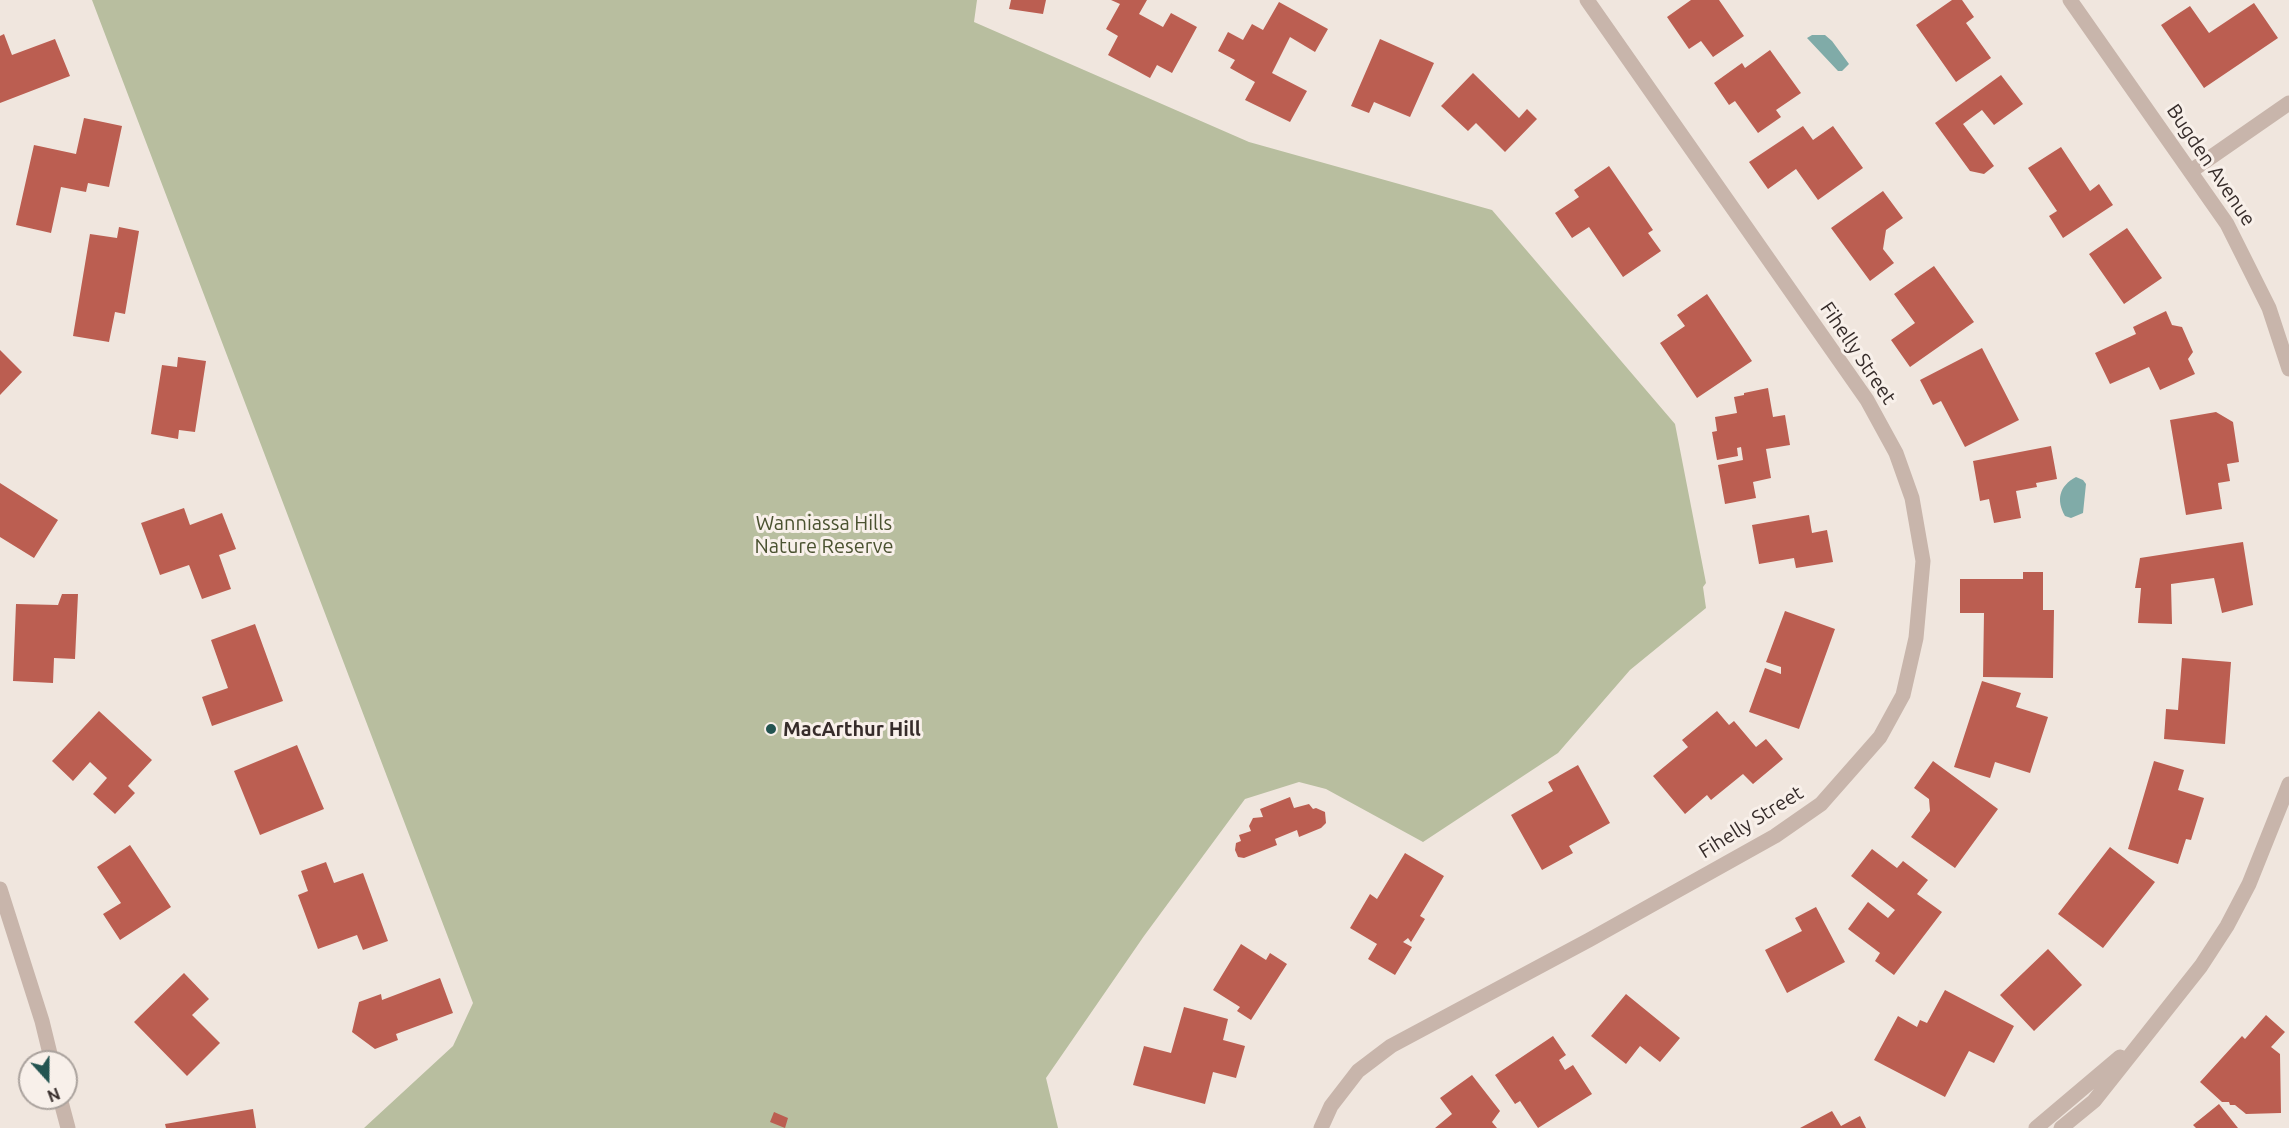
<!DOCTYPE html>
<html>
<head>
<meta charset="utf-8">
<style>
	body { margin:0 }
	#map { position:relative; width:2289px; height:1128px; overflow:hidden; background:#f0e6de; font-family:Ubuntu,sans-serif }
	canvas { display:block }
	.north { position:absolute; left:18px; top:1050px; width:60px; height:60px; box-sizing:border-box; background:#f8f0ea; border:2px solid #aaa29d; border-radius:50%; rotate:159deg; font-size:16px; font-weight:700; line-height:24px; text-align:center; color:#362c2a }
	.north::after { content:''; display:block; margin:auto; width:21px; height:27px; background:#235451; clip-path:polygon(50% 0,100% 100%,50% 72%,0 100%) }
</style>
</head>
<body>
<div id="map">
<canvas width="2289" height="1128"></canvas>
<div class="north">N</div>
</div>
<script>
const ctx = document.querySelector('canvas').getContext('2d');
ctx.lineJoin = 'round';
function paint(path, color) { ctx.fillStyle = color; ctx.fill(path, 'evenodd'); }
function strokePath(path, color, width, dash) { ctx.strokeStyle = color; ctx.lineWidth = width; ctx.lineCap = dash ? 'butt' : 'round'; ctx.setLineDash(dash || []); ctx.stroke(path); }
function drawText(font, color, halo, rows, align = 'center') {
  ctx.font = font + ' Ubuntu,sans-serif'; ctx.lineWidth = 6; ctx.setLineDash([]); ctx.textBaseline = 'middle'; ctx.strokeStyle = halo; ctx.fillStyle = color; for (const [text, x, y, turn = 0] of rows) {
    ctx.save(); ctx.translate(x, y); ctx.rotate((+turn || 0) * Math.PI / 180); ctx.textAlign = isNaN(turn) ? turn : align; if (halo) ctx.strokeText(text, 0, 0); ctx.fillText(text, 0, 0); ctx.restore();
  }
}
paint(new Path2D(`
	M92 0H977L974 22 1249 142 1492 210 1675 424 1706 583 1703 587 1706 608 1630 670 1558 753 1423 842 1326 789 1299 782 1245 799 1144 936 1046 1078 1058 1128H364L453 1046 473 1003Z`), '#b8be9f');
paint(new Path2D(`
	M1812 35H1825L1832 41 1849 64 1842 71H1838L1807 38Z
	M2076 477 2083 480 2086 484 2083 513 2071 518 2065 516C2056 500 2059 486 2076 477Z`), '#80aba8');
paint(new Path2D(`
	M1011 0H1046L1043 14 1009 9Z
	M1111 0H1147L1139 14 1163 27 1171 13 1197 27 1172 73 1157 65 1150 78 1108 55 1118 36 1106 29 1120 4Z
	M1691 0H1719L1744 36 1713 57 1701 41 1689 49 1667 17Z
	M1952 0H1962L1974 17 1966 23 1991 58 1956 82 1916 25Z
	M1279 2 1328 29 1315 52 1290 37 1272 73 1307 91 1290 122 1245 100 1255 82 1230 68 1235 60 1218 51 1228 32 1243 40 1252 24 1263 30Z
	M2254 3 2278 38 2204 88 2161 25 2190 6 2209 33Z
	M4 34 12 55 55 39 70 76 0 103V36Z
	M1380 39 1434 63 1410 117 1374 102 1369 113 1351 106Z
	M1770 50 1801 93 1776 110 1781 117 1758 133 1735 101 1729 105 1714 83 1742 63 1745 68Z
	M1473 73 1519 118 1527 109 1537 119 1505 152 1476 123 1468 131 1441 106Z
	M2001 75 2023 104 1994 125 1982 110 1963 124 1994 166 1984 174 1970 171 1935 123Z
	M84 118 122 126 109 187 88 183 86 192 61 187 51 233 16 225 34 145 76 154Z
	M1803 126 1813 140 1833 126 1863 168 1818 200 1796 169 1768 189 1749 162Z
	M2061 147 2090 191 2099 184 2113 205 2063 238 2049 216 2057 211 2028 168Z
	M1609 166 1653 230 1648 233 1661 251 1623 277 1589 227 1572 238 1555 213 1579 197 1574 190Z
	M1883 191 1903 218 1886 230 1883 249 1894 263 1870 281 1831 228Z
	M119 227 139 231 125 314 115 312 109 342 73 336 90 234 117 238Z
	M2127 228 2162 278 2124 304 2089 254Z
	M1934 266 1974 322 1910 367 1891 340 1915 323 1894 294Z
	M1707 294 1752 361 1697 398 1660 343 1685 326 1677 315Z
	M2166 311 2172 325 2182 327 2193 352 2188 359 2195 374 2160 390 2149 367 2110 384 2095 353 2136 334 2133 327Z
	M1982 348 2019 420 1965 447 1941 401 1933 405 1920 380Z
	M0 350 22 372 0 395Z
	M178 357 206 361 195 432 179 430 178 439 151 434 162 365 177 367Z
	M1768 388 1773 417 1785 415 1790 445 1766 449 1771 478 1753 482 1756 498 1725 504 1718 465 1743 460 1741 447 1737 448 1738 456 1717 460 1712 432 1717 431 1715 417 1737 413 1734 397 1744 395V393Z
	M2216 412 2233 422 2239 462 2227 464 2230 481 2218 483 2222 509 2186 515 2170 420Z
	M2051 446 2057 479 2036 483 2037 487 2016 491 2021 518 1994 523 1989 499 1980 501 1973 461Z
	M0 483 58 520 34 558 0 537Z
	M184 508 190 525 222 513 236 549 219 555 231 589 202 599 189 565 160 575 141 523Z
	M1809 515 1812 533 1827 530 1833 562 1796 568 1794 558 1759 564 1752 525Z
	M2243 542 2253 605 2222 613 2214 578 2171 584 2172 624 2138 623 2141 588H2135L2140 558Z
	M2023 572H2043V610H2054L2053 678 1983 677 1984 613H1960V579H2023Z
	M62 594H78L75 659 54 658 53 683 13 681 16 604 58 605Z
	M1785 611 1835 629 1799 729 1749 712 1765 668 1781 674V667L1766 662Z
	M255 624 283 701 212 726 202 697 228 688 211 640Z
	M2182 658 2231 662 2225 744 2164 739 2166 709 2178 710Z
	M1982 681 2021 693 2016 707 2048 717 2030 773 1995 762 1990 778 1954 767Z
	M99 711 152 760 128 786 135 793 115 814 93 794 107 778 90 762 73 781 52 761Z
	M1717 711 1729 725 1734 721 1756 747 1766 739 1783 759 1753 784 1743 774 1711 800 1707 795 1685 814 1653 776 1688 747 1682 740Z
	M297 745 324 809 260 835 234 771Z
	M1933 761 1998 809 1955 868 1911 837 1930 811 1929 799 1914 788Z
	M2154 761 2184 770 2178 790 2204 798 2191 840 2186 839 2178 864 2128 849Z
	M1578 765 1610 823 1569 846 1573 853 1542 870 1511 815 1553 791 1548 782Z
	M1290 797 1294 808 1309 804 1313 809 1316 808 1325 812 1326 823 1321 828 1299 837 1297 830 1275 839 1277 845 1244 858 1238 857 1235 850 1236 843 1241 841 1239 835 1251 831 1249 826 1253 818 1263 817 1260 809Z
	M130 845 171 907 120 940 103 914 121 903 97 867Z
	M2110 847 2155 882 2103 948 2058 914Z
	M1872 849 1897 868 1903 861 1928 880 1917 894 1942 912 1894 975 1875 961 1880 953 1848 929 1868 902 1888 918 1895 910 1851 876Z
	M1405 853 1444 876 1420 916 1425 919 1411 942 1408 938 1403 942 1412 947 1395 975 1368 959 1377 944 1350 928 1370 894 1377 899Z
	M326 862 334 883 363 873 388 941 363 950 357 935 318 949 298 895 308 891 301 871Z
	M1816 907 1845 962 1787 993 1765 950 1802 931 1795 918Z
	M1241 944 1266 960 1270 953 1287 964 1251 1020 1237 1011 1240 1007 1213 990Z
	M2048 949 2082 985 2034 1031 2000 995Z
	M184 973 209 999 192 1015 220 1043 187 1076 134 1022Z
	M440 978 453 1013 396 1034 398 1040 375 1049 352 1032 359 1002 381 994 382 1000Z
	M1945 990 2014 1026 1994 1063 1969 1051 1945 1097 1874 1060 1898 1016 1917 1027 1920 1020 1927 1023Z
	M1626 994 1680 1038 1660 1062 1640 1046 1626 1064 1591 1036Z
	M1184 1007 1228 1019 1223 1040 1245 1046 1236 1078 1213 1072 1205 1104 1133 1085 1144 1046 1171 1053Z
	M2266 1015 2285 1032 2271 1047 2280 1054 2281 1113 2246 1114 2235 1105H2230L2229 1102H2222L2200 1082 2242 1036 2245 1039Z
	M1553 1036 1566 1055 1559 1060 1565 1070 1573 1065 1592 1094 1538 1128 1520 1101 1515 1104 1495 1075Z
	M1472 1075 1500 1111 1492 1122 1497 1128H1435L1452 1114 1440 1098Z
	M2219 1104 2238 1128H2196L2193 1125Z
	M253 1109 256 1128H166L165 1124Z
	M1832 1111 1841 1126 1860 1116 1866 1128H1800Z
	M774 1112 788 1118 785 1128 770 1122Z`), '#bb5e51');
strokePath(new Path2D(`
	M2070 0 2227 224 2269 308 2289 369
	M2191 171 2289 103
	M0 889 42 1021 52 1062
	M60 1098 68 1128
	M1321 1128 1331 1106 1358 1071 1391 1046 1589 940 1775 836 1821 804 1880 737 1903 695 1916 638 1923 561 1912 498 1896 453 1867 400 1587 0
	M2036 1128 2120 1057
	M2061 1128 2094 1101 2201 966 2227 926 2249 884 2289 784`), '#c8b5ab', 15);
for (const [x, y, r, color] of [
	[771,729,6,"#235451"]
]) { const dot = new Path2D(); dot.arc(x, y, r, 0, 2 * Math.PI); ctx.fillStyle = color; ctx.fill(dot); strokePath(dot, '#f8f0ea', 2); }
drawText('20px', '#362c2a', '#f8f0ea', [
	["Bugden Avenue",2211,165,56],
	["Fihelly Street",1858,353,56],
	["Fihelly Street",1751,822,-32]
]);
drawText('20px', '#4a5230', '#f8f0ea', [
	["Wanniassa Hills",824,523],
	["Nature Reserve",824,546]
]);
drawText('bold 20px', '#362c2a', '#f8f0ea', [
	["MacArthur Hill",783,729]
], 'left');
</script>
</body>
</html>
